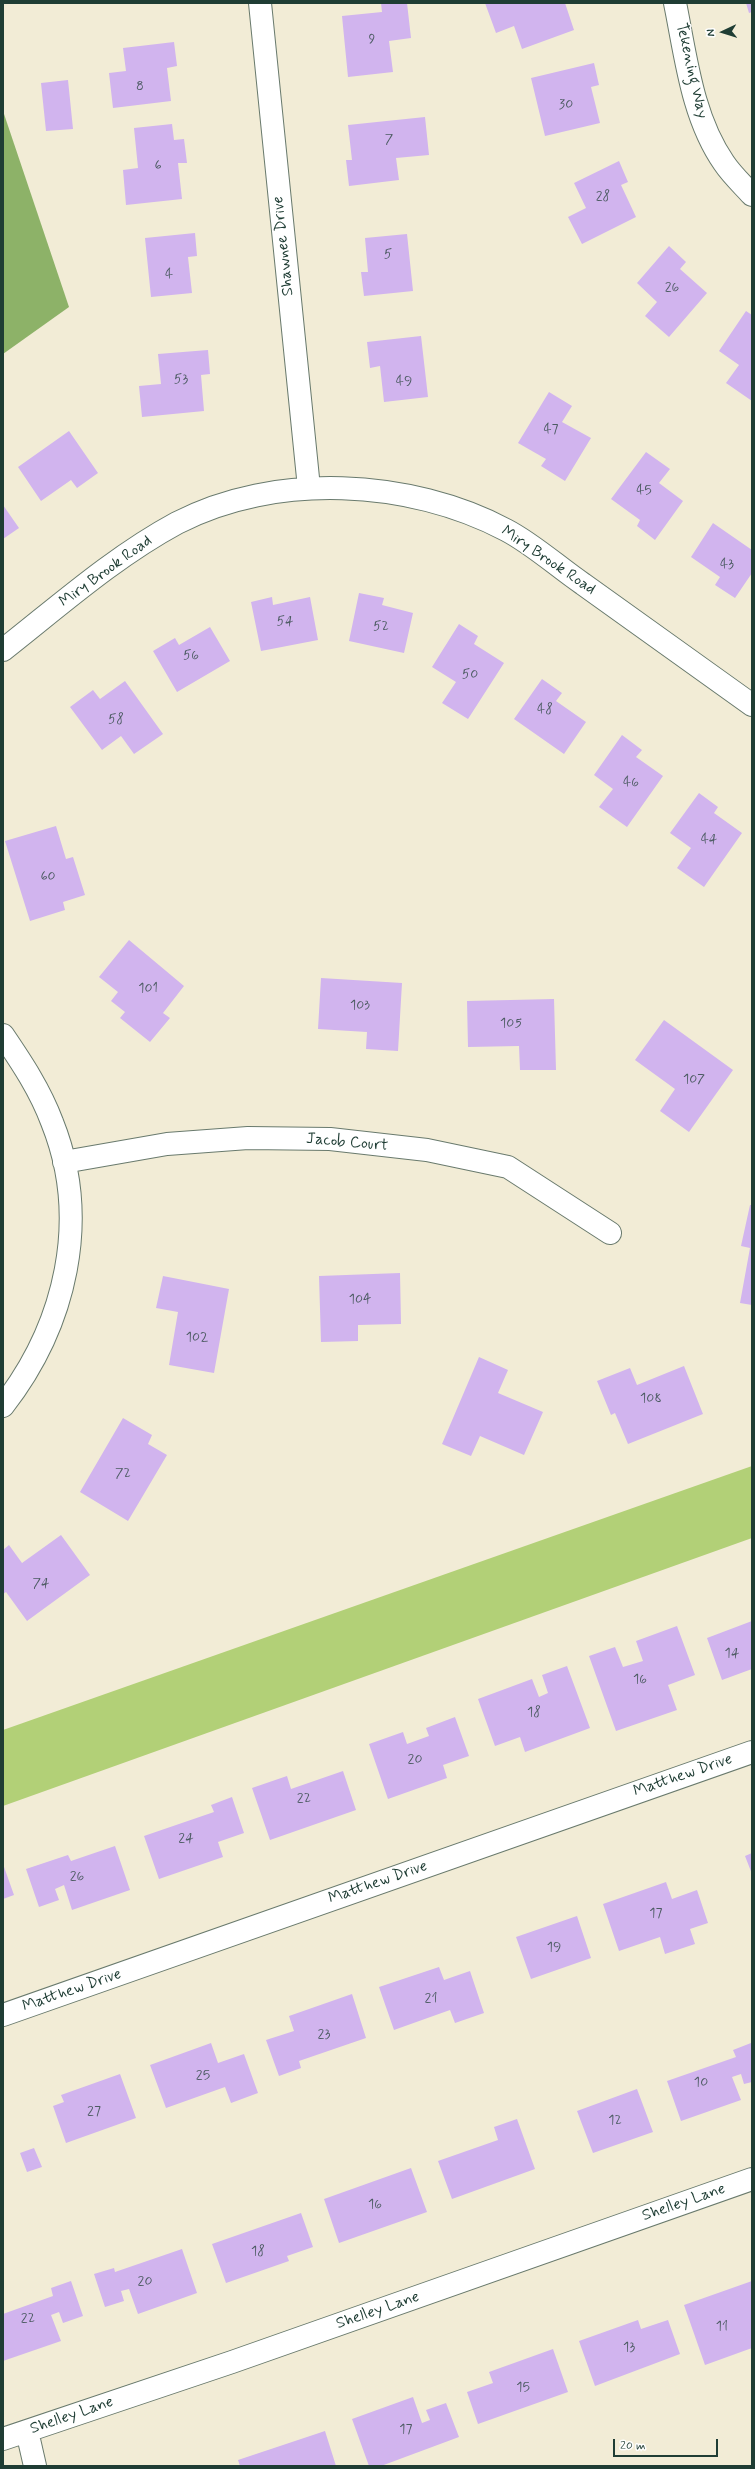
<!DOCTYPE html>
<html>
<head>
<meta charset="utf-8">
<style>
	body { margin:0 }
	#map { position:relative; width:755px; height:2469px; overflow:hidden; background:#f2ecd6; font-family:Mynerve,sans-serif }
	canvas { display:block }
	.frame { position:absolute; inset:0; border:4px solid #1f3d34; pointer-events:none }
	.north { position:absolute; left:703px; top:12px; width:40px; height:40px; -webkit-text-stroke:3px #fff; paint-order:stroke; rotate:266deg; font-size:11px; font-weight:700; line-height:16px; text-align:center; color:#1f3d34 }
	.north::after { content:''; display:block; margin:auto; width:14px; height:18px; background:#1f3d34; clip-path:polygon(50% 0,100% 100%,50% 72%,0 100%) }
	.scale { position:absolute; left:613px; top:2439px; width:105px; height:18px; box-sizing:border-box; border:2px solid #1f3d34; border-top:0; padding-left:5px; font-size:12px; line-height:14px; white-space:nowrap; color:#1f3d34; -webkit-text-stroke:3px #fff; paint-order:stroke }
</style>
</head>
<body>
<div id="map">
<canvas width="755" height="2469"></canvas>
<div class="frame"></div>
<div class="north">N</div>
<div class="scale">20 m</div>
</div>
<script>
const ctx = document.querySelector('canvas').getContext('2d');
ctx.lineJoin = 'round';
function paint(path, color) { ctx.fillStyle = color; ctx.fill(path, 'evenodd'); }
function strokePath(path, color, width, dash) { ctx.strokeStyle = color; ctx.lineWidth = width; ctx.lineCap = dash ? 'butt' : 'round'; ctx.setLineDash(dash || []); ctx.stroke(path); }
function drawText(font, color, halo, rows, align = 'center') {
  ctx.font = font + ' Mynerve,sans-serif'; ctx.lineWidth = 3; ctx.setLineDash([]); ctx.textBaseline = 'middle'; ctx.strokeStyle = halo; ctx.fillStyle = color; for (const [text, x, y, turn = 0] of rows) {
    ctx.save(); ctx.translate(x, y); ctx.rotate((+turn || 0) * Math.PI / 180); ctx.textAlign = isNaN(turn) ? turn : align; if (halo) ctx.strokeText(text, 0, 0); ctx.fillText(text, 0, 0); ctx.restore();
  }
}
paint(new Path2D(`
	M752 1466V1538L3 1806V1730Z`), '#b2d077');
paint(new Path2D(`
	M3 111 69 307 3 354Z`), '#8db268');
paint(new Path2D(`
	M381 3H407L411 38 389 41 393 72 348 77 342 16 382 12Z
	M485 3H565L574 30 522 49 514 26 496 33Z
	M746 3H752V12L749 13Z
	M174 42 177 66 167 68 171 101 113 108 109 73 126 71 123 48Z
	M594 63 599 85 591 87 600 123 545 136 531 78Z
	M68 80 73 129 46 131 41 83Z
	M425 117 429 155 396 158 399 180 349 186 346 160H352L348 125Z
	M172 124 174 140 184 139 187 163H178L182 199 126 205 123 170 138 168 134 128Z
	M619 161 628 182 621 185 636 217 582 244 568 217 586 208 574 183Z
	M195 233 197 256 188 257 192 293 151 297 145 238Z
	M407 234 413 291 364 296 361 272H368L365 238Z
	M669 246 686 262 680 269 707 293 669 337 645 316 657 302 637 283Z
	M746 311 752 315V401L726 383 739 365 719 351Z
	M421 336 428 397 384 402 380 366 370 368 367 342Z
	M208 350 210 374 201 375 204 411 142 417 139 386 161 384 158 354Z
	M549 392 572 406 562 422 591 438 565 481 541 466 546 459 518 443Z
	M69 431 98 473 77 488 71 480 41 501 18 467Z
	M646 452 670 469 659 483 683 501 655 540 637 526 640 520 611 499Z
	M3 505 19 528 3 539Z
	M713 523 752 550V573L735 598 715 585 720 577 691 557Z
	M359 593 384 598 382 605 413 613 404 653 349 641Z
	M272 597 273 605 310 597 318 640 261 651 251 602Z
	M459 624 478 636 474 644 504 663 468 719 442 703 456 682 432 667Z
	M210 627 230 661 177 692 153 651 175 638 179 645Z
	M542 679 562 693 556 701 586 722 564 754 514 719Z
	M125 681 163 734 134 754 121 736 102 750 70 707 93 690 100 699Z
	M622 735 642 750 636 757 663 776 627 827 599 807 613 789 594 775Z
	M699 793 718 807 714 813 742 833 704 887 677 868 691 848 670 833Z
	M56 826 66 859 73 857 85 895 63 902 65 910 30 921 5 841Z
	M129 940 184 986 163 1013 170 1018 150 1042 120 1018 125 1012 111 1001 118 992 99 977Z
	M321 978 402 983 398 1051 366 1049 367 1032 318 1029Z
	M554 999 556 1070H520L519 1046 468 1047 467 1001Z
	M664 1020 733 1070 689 1132 660 1111 675 1089 635 1060Z
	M750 1205H752V1305L740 1303 750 1248 741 1246Z
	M400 1273 401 1324 358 1325V1341L321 1342 319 1276Z
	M163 1276 229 1289 214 1373 169 1365 178 1312 156 1308Z
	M479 1357 508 1370 498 1393 543 1412 524 1455 480 1436 471 1456 442 1444Z
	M684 1366 703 1414 628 1444 615 1413 611 1415 597 1381 630 1368 637 1385Z
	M123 1418 152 1435 148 1444 167 1455 128 1521 80 1492Z
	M61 1535 90 1575 27 1621 6 1592 3 1594V1550L9 1545 22 1563Z
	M752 1621V1669L722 1680 707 1638Z
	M677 1626 695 1675 668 1685 677 1710 616 1731 589 1656 615 1647 623 1667 643 1661 636 1641Z
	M567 1666 590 1728 525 1752 520 1737 495 1746 478 1699 532 1679 539 1697 548 1693 542 1675Z
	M455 1717 469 1756 443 1765 447 1778 388 1799 369 1744 403 1732 407 1744 429 1736 426 1728Z
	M343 1771 356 1810 270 1840 252 1788 287 1776 291 1789Z
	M232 1797 244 1833 218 1842 223 1857 159 1879 144 1836 214 1812 211 1805Z
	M115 1846 130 1890 72 1910 64 1885 55 1889 59 1900 39 1907 26 1869 68 1855 71 1861Z
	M752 1853V1874L745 1856Z
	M3 1864 14 1895 3 1899Z
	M666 1882 672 1899 697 1890 708 1923 690 1929 695 1944 665 1954 660 1937 619 1951 603 1904Z
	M577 1916 591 1958 531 1979 516 1937Z
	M439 1967 444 1980 470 1971 484 2013 455 2023 450 2010 394 2030 379 1987Z
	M352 1994 366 2038 299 2061 301 2068 279 2076 266 2040 294 2031 289 2016Z
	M211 2043 218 2063 244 2054 258 2093 231 2103 225 2087 166 2108 150 2065Z
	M751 2043 752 2082 744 2084 741 2074 732 2077 741 2100 681 2121 667 2081 736 2057 733 2050Z
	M120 2074 136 2118 66 2143 53 2106 64 2102 61 2095Z
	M637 2089 653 2132 593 2153 577 2111Z
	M517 2119 535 2169 452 2199 438 2161 498 2140 494 2127Z
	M34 2148 42 2167 27 2172 20 2153Z
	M411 2168 427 2212 339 2243 324 2199Z
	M301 2213 313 2247 287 2256 289 2261 226 2283 212 2244Z
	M182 2249 197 2293 138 2314 129 2289 121 2291 124 2301 105 2307 94 2274 114 2268 115 2272Z
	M71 2281 83 2316 63 2323 59 2312 51 2315 61 2341 3 2361V2314L53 2296 51 2288Z
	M752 2281V2348L705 2365 684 2305Z
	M638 2320 641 2329 668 2320 680 2354 595 2386 579 2341Z
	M553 2349 568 2392 478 2424 467 2392 493 2383 489 2372Z
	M413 2397 422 2423 430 2420 426 2410 446 2403 459 2437 381 2466H369L352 2419Z
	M325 2431 336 2466H240L238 2460Z`), '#d1b4ee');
const street = new Path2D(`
	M260 3 309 488
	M675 3C686 57 692 117 724 163 732 175 743 185 752 195
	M3 650C59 606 114 557 177 523 275 472 410 479 506 530 533 544 558 567 583 584 640 625 696 665 752 705
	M3 1035C22 1063 40 1090 52 1122 91 1219 66 1325 3 1406
	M64 1162 167 1144 248 1138 330 1139 427 1150 508 1167 610 1233
	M3 2015 752 1752
	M27 2431 35 2466
	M3 2439 232 2362 752 2179`);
strokePath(street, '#697a6d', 24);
strokePath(street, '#fff', 22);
drawText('14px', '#4c5b62', null, [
	["9",372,40],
	["8",140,87],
	["30",566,105],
	["7",389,140],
	["6",158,166],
	["28",603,197],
	["5",388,255],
	["4",169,275],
	["26",672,288],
	["53",181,380],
	["49",404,382],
	["47",551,430],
	["45",644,491],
	["43",727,565],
	["54",285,622],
	["52",381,627],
	["56",191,656],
	["50",470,675],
	["48",545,710],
	["58",116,720],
	["46",631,783],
	["44",709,840],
	["60",48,877],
	["101",148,989],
	["103",360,1006],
	["105",511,1024],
	["107",694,1080],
	["104",360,1300],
	["102",197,1338],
	["108",651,1399],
	["72",123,1474],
	["74",41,1584],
	["14",732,1654],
	["16",640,1680],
	["18",534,1713],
	["20",415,1760],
	["22",304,1799],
	["24",186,1839],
	["26",77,1877],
	["17",656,1914],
	["19",554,1948],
	["21",431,1999],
	["23",324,2035],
	["25",203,2076],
	["10",701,2083],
	["27",94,2112],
	["12",615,2121],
	["16",375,2205],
	["18",258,2252],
	["20",145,2282],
	["22",28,2319],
	["11",722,2327],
	["13",629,2348],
	["15",523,2388],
	["17",406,2430]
]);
drawText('16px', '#1f3d34', '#fff', [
	["Tekening Way",691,71,77],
	["Shawnee Drive",284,246,-96],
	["Miry Brook Road",548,561,34],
	["Miry Brook Road",106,572,-36],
	["Jacob Court",347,1143,5],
	["Matthew Drive",683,1776,-19],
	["Matthew Drive",378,1883,-19],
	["Matthew Drive",72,1991,-19],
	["Shelley Lane",684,2203,-19],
	["Shelley Lane",378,2311,-19],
	["Shelley Lane",72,2416,-19]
]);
</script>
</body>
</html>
